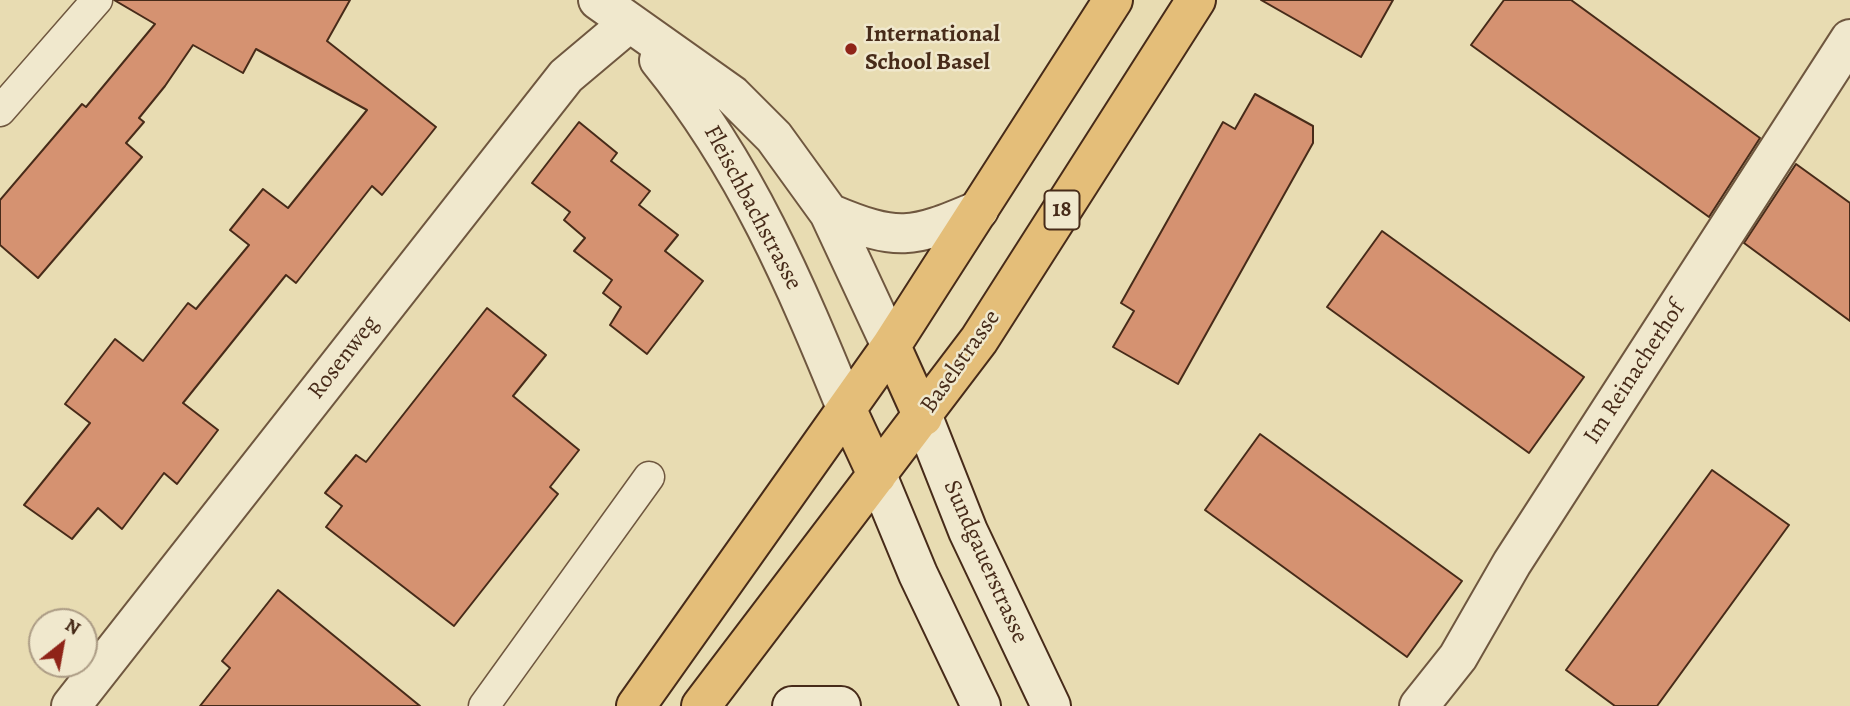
<!DOCTYPE html>
<html>
<head>
<meta charset="utf-8">
<style>
	body { margin:0 }
	#map { position:relative; width:1850px; height:706px; overflow:hidden; background:#e8dcb2; font-family:Alegreya,serif }
	canvas { display:block }
	.north { position:absolute; left:28px; top:608px; width:70px; height:70px; box-sizing:border-box; background:#f0e8cd; border:2px solid #ac9c85; border-radius:50%; rotate:31deg; font-size:19px; font-weight:700; line-height:28px; text-align:center; color:#472b19 }
	.north::after { content:''; display:block; margin:auto; width:24px; height:32px; background:#8f2418; clip-path:polygon(50% 0,100% 100%,50% 72%,0 100%) }
</style>
</head>
<body>
<div id="map">
<canvas width="1850" height="706"></canvas>
<div class="north">N</div>
</div>
<script>
const ctx = document.querySelector('canvas').getContext('2d');
ctx.lineJoin = 'round';
function paint(path, color) { ctx.fillStyle = color; ctx.fill(path, 'evenodd'); }
function strokePath(path, color, width, dash) { ctx.strokeStyle = color; ctx.lineWidth = width; ctx.lineCap = dash ? 'butt' : 'round'; ctx.setLineDash(dash || []); ctx.stroke(path); }
function drawText(font, color, halo, rows, align = 'center') {
  ctx.font = font + ' Alegreya,serif'; ctx.lineWidth = 5; ctx.setLineDash([]); ctx.textBaseline = 'middle'; ctx.strokeStyle = halo; ctx.fillStyle = color; for (const [text, x, y, turn = 0] of rows) {
    ctx.save(); ctx.translate(x, y); ctx.rotate((+turn || 0) * Math.PI / 180); ctx.textAlign = isNaN(turn) ? turn : align; if (halo) ctx.strokeText(text, 0, 0); ctx.fillText(text, 0, 0); ctx.restore();
  }
}
const building = new Path2D(`
	M114 0H350L327 41 436 127 382 195 372 186 296 283 286 275 183 403 218 430 177 484 164 473 122 529 98 508 72 539 24 505 90 423 65 404 115 339 143 361 188 303 196 309 249 245 230 230 263 189 288 208 367 110 256 49 243 73 193 45 165 86 139 118 144 122 126 143 142 157 38 278 0 245V200L82 104 86 107 155 24Z
	M1261 0H1393L1361 57Z
	M1504 0H1571L1760 138 1709 217 1471 45Z
	M1255 94 1313 126V143L1178 384 1113 347 1134 311 1121 303 1223 122 1235 129Z
	M579 122 617 153 611 161 650 191 639 205 678 235 665 251 703 281 647 354 610 325 621 307 603 293 612 280 574 251 585 238 564 220 570 212 532 183Z
	M1796 164 1850 203V321L1744 243Z
	M1382 231 1584 377 1529 453 1327 307Z
	M487 308 546 355 513 396 579 450 550 487 558 494 454 626 326 527 342 506 325 493 356 455 366 462Z
	M1260 434 1462 581 1407 657 1205 510Z
	M1712 470 1789 525 1657 706H1615L1566 670Z
	M278 590 420 706H200L230 668 222 661Z`);
paint(building, '#d59271');
strokePath(building, '#472b19', 2);
const lane = new Path2D(`
	M0 111 97 0
	M484 706 649 477`);
const street = new Path2D(`
	M598 0 732 95 774 137 829 213 891 346
	M659 60C746 167 795 283 847 410
	M829 213C898 242 911 239 979 210
	M71 706 566 76 629 23
	M1419 706 1458 657 1512 563 1850 39`);
const secondary = new Path2D(`
	M923 417 968 531 1051 706
	M877 475 918 574 981 706
	M792 706H841`);
const primary = new Path2D(`
	M891 346 923 417
	M847 410 877 475
	M636 706 891 346 1113 0
	M701 706 979 340 1196 0`);
strokePath(lane, '#6f573f', 33);
strokePath(street, '#6f573f', 42);
strokePath(secondary, '#472b19', 42);
strokePath(primary, '#472b19', 42);
strokePath(lane, '#f0e8cd', 30);
strokePath(street, '#f0e8cd', 38);
strokePath(secondary, '#f0e8cd', 38);
strokePath(primary, '#e4be79', 38);
for (const [x, y, r, color] of [
	[851,49,7,"#8f2418"]
]) { const dot = new Path2D(); dot.arc(x, y, r, 0, 2 * Math.PI); ctx.fillStyle = color; ctx.fill(dot); strokePath(dot, '#f0e8cd', 2.5); }
for (const [x, y, w] of [
	[1062,210,35]
]) { const box = new Path2D(); box.roundRect(x - w / 2, y - 19.5, w, 39, 5); ctx.fillStyle = '#f0e8cd'; ctx.fill(box); strokePath(box, '#472b19', 2); }
drawText('bold 23px', '#472b19', null, [
	["18",1062,210]
]);
drawText('bold 24px', '#472b19', '#f0e8cd', [
	["International",865,35],
	["School Basel",865,63]
], 'left');
drawText('24px', '#472b19', '#f0e8cd', [
	["Fleischbachstrasse",752,208,62],
	["Rosenweg",344,358,-52],
	["Baselstrasse",961,362,-55],
	["Im Reinacherhof",1635,373,-57],
	["Sundgauerstrasse",985,562,66]
]);
</script>
</body>
</html>
